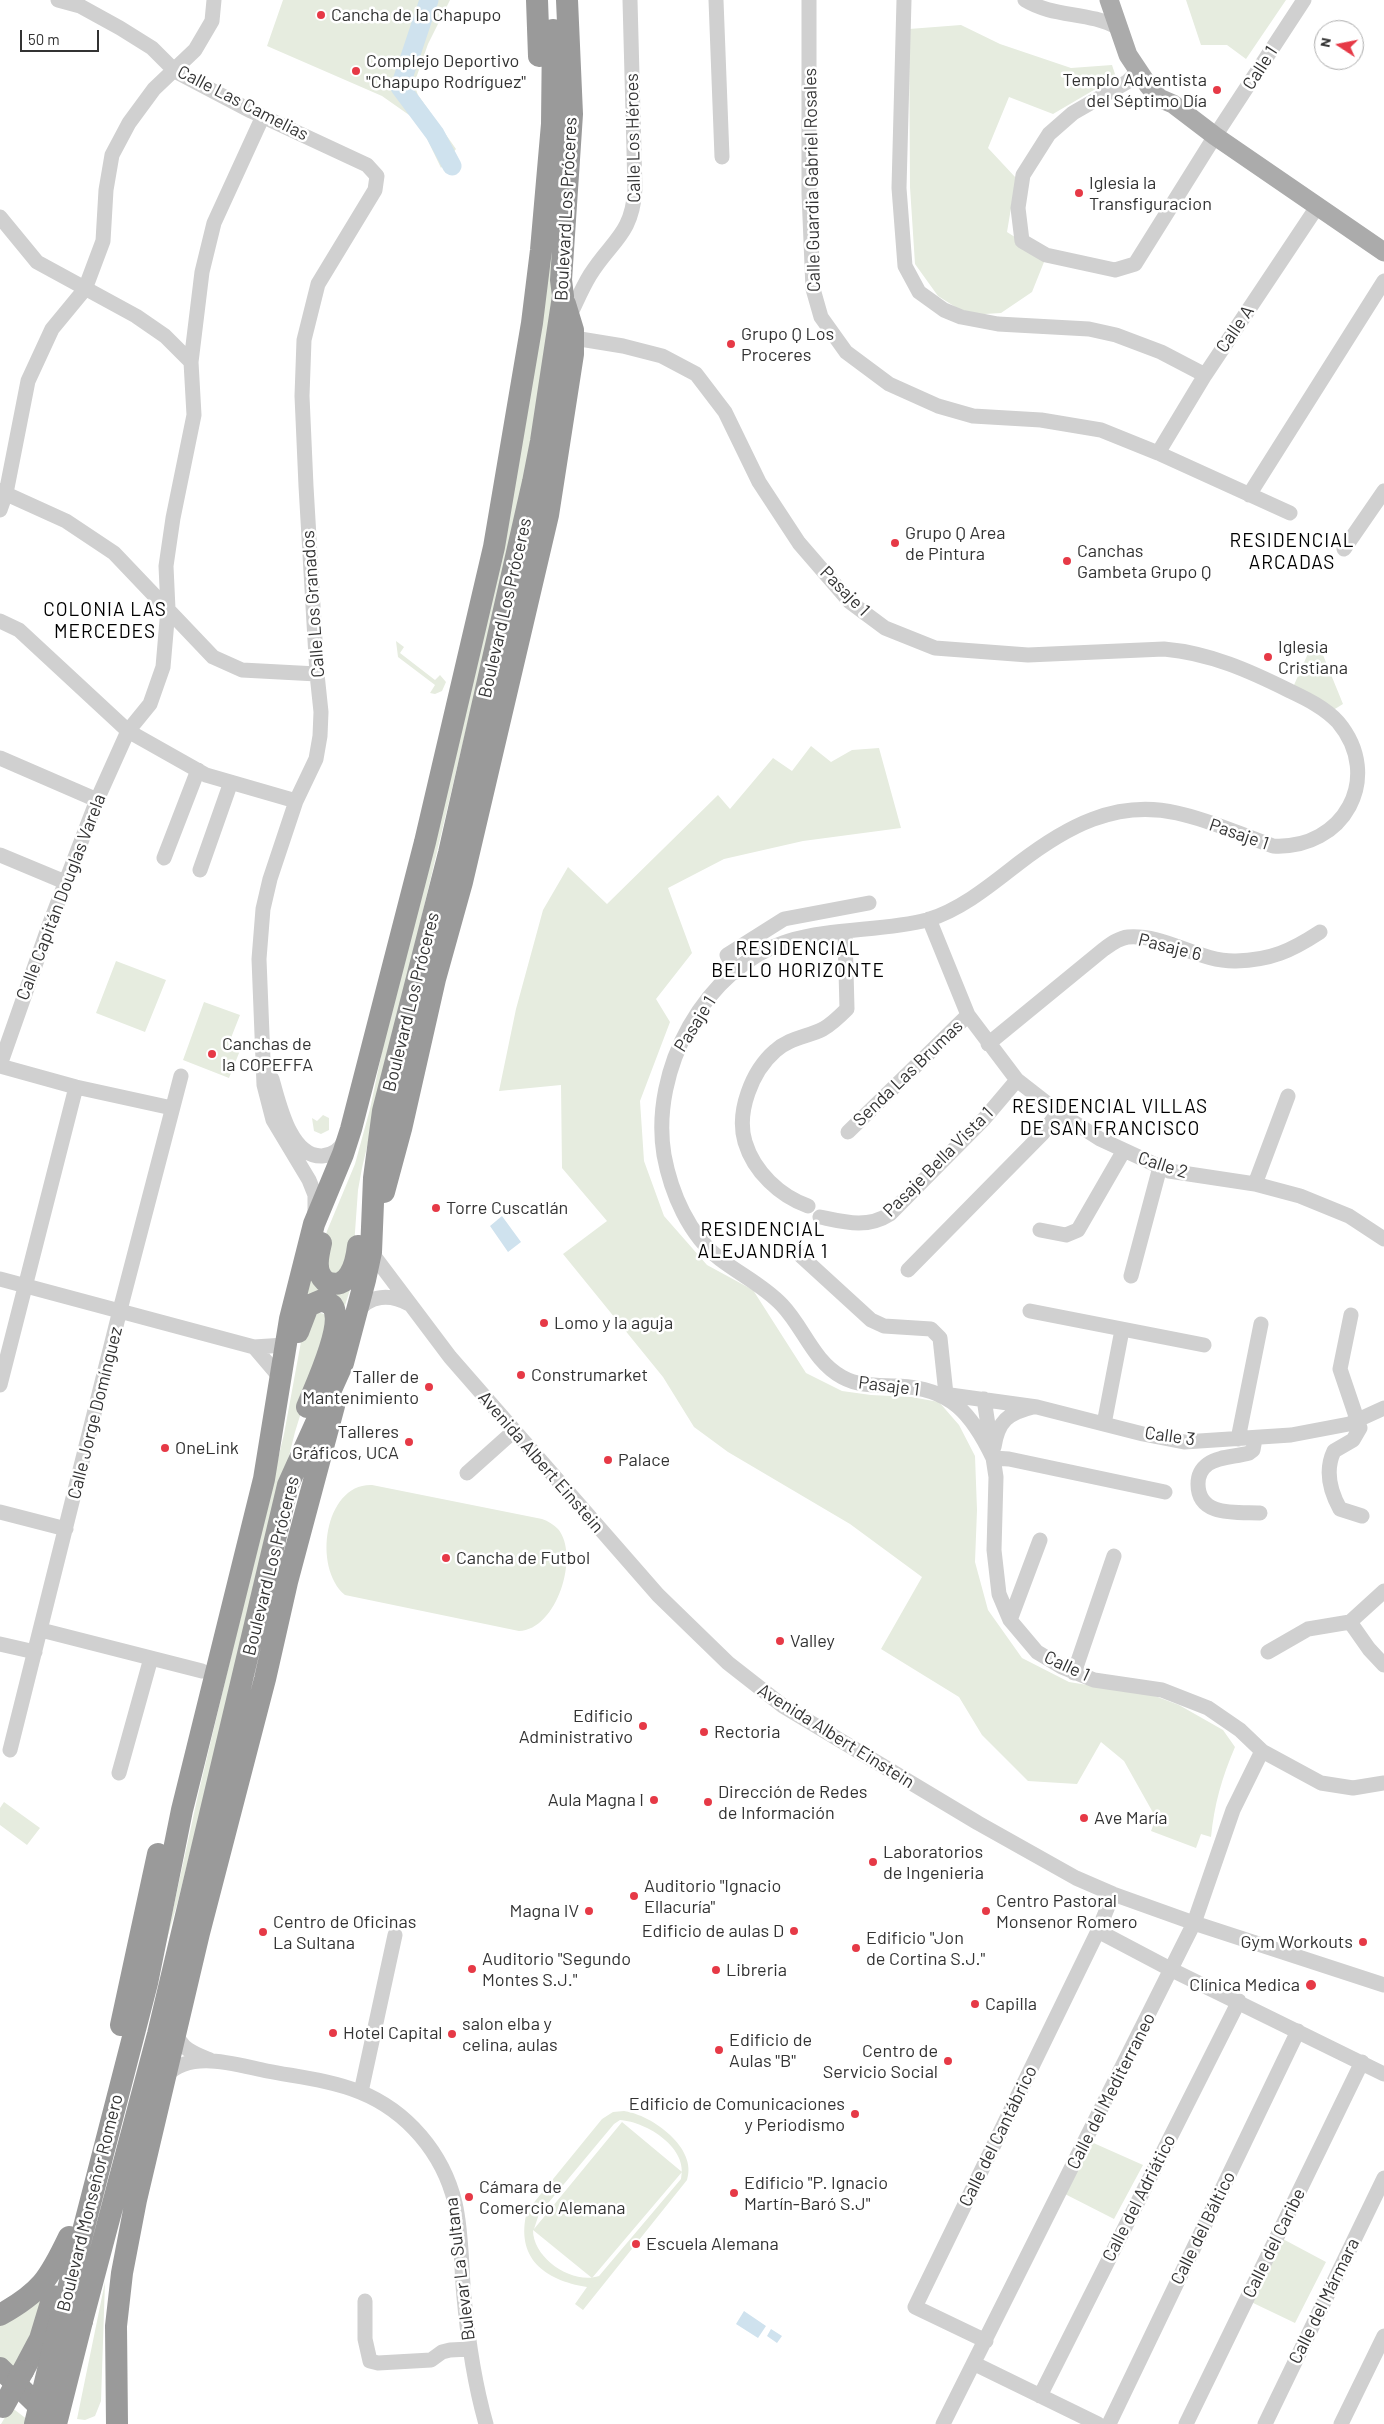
<!DOCTYPE html>
<html>
<head>
<meta charset="utf-8">
<style>
	body { margin:0 }
	#map { position:relative; width:1384px; height:2424px; overflow:hidden; background:#fff; font-family:Barlow,sans-serif }
	canvas { display:block }
	.north { position:absolute; left:1314px; top:20px; width:50px; height:50px; box-sizing:border-box; background:#fff; border:1px solid #adadad; border-radius:50%; rotate:281deg; font-size:14px; font-weight:700; line-height:20px; text-align:center; color:#333 }
	.north::after { content:''; display:block; margin:auto; width:18px; height:22px; background:#e63946; clip-path:polygon(50% 0,100% 100%,50% 72%,0 100%) }
	.scale { position:absolute; left:20px; top:30px; width:79px; height:22px; box-sizing:border-box; border:2px solid #333; border-top:0; padding-left:6px; font-size:15px; line-height:18px; white-space:nowrap; color:#333; -webkit-text-stroke:4px #fff; paint-order:stroke }
</style>
</head>
<body>
<div id="map">
<canvas width="1384" height="2424"></canvas>
<div class="north">N</div>
<div class="scale">50 m</div>
</div>
<script>
const ctx = document.querySelector('canvas').getContext('2d');
ctx.lineJoin = 'round';
function paint(path, color) { ctx.fillStyle = color; ctx.fill(path, 'evenodd'); }
function strokePath(path, color, width, dash) { ctx.strokeStyle = color; ctx.lineWidth = width; ctx.lineCap = dash ? 'butt' : 'round'; ctx.setLineDash(dash || []); ctx.stroke(path); }
function drawText(font, color, halo, rows, align = 'center') {
  ctx.font = font + ' Barlow,sans-serif'; ctx.lineWidth = 5; ctx.setLineDash([]); ctx.textBaseline = 'middle'; ctx.strokeStyle = halo; ctx.fillStyle = color; for (const [text, x, y, turn = 0] of rows) {
    ctx.save(); ctx.translate(x, y); ctx.rotate((+turn || 0) * Math.PI / 180); ctx.textAlign = isNaN(turn) ? turn : align; if (halo) ctx.strokeText(text, 0, 0); ctx.fillText(text, 0, 0); ctx.restore();
  }
}
paint(new Path2D(`
	M283 0H450L428 44 414 84 418 95 456 149 441 168 419 122 382 96 267 46Z
	M1186 0H1286L1246 59 1227 45H1201Z
	M961 25 1000 44 1071 68 1112 65 1116 77 1053 114 1009 97 988 148 1016 178 1007 232 1046 257 1032 292 1001 313 968 315 938 296 915 264 910 187 909 29Z
	M556 245 550 315 524 485 362 1168 358 1190 354 1246 344 1271 331 1274 323 1245 327 1231 355 1164 370 1109 544 276Z
	M396 641 404 647 400 653 435 680 440 675 446 682 442 691 435 694 430 693 435 685 398 657Z
	M1310 649 1323 655 1343 704 1330 712 1294 685Z
	M811 746 831 762 852 750 879 748 901 828 803 841 724 859 668 888 692 953 656 999 670 1022 640 1101 644 1161 664 1216 707 1265 753 1290 806 1373 842 1391 871 1395 911 1397 939 1402 959 1425 975 1456 977 1510 975 1562 988 1610 1022 1658 1069 1682 1155 1696 1179 1705 1223 1730 1235 1747C1222 1777 1214 1805 1211 1837L1201 1834 1196 1848 1151 1831 1156 1818 1124 1761 1101 1742 1077 1784 1028 1781 982 1735 959 1697 881 1649 922 1577 850 1524 728 1452 694 1427 663 1377 563 1254 607 1221 562 1168 561 1085 499 1091 516 1009 543 910 568 867 607 904 718 795 730 809 773 758 792 771Z
	M116 961 166 980 145 1032 96 1013Z
	M204 1002 240 1015 229 1043 241 1048 229 1078 183 1060Z
	M323 1115 329 1118V1130L321 1134 314 1131 312 1118 317 1121Z
	M310 1268 353 1280 343 1312 302 1303Z
	M317 1312 324 1314 329 1322 295 1432 178 1901 165 1946 198 1795 284 1434 303 1331Z
	M372 1485 542 1519C548 1521 554 1525 558 1529 580 1555 557 1630 519 1631L345 1595C312 1567 325 1483 372 1485Z
	M4 1802 40 1828 27 1845 0 1825V1808Z
	M624 2111C652 2115 698 2148 687 2180L583 2310 575 2304 587 2287C544 2280 515 2258 527 2211L602 2119 613 2112ZM620 2120C647 2122 689 2148 681 2179L599 2276C573 2285 533 2259 533 2230L592 2278 682 2172 622 2122 534 2229 539 2214 614 2124Z
	M1089 2141 1143 2165 1114 2219 1063 2193Z
	M1281 2238 1326 2262 1295 2323 1249 2301Z
	M105 2282 101 2401 95 2416 85 2420 77 2419Z
	M46 2287 40 2318 11 2371 0 2361V2319Z
	M11 2407 28 2420 27 2424H1Z`), '#e6ecdf');
paint(new Path2D(`
	M502 1216 521 1242 508 1252 490 1226Z
	M744 2311 766 2326 758 2338 736 2324Z
	M771 2329 782 2336 777 2343 767 2336Z`), '#cfe2ee');
strokePath(new Path2D(`
	M429 0 400 87 435 134 452 166`), '#cfe2ee', 19);
strokePath(new Path2D(`
	M58 0 80 6 120 28 152 48 175 71 251 111 367 165 377 176 375 190 318 284 304 340 302 396 306 486 317 674 321 712 320 736 316 759 296 801 270 879 263 909 259 959 264 1085 273 1120 309 1180 315 1195V1214
	M716 0 722 157
	M809 0V194L813 289 821 317 846 352 889 384 938 406 973 416 1041 420 1101 430 1158 453 1290 513
	M904 0 899 188 905 266 919 292 944 310 961 317 998 324 1089 329 1116 335 1161 352 1205 375
	M1025 0C1054 18 1089 11 1118 28
	M1138 71 1127 82 1073 113 1049 134 1023 175 1018 208 1022 241 1046 255 1115 270 1135 264 1215 136 1304 0
	M0 217 37 262 136 316 165 336 191 362
	M569 317C576 303 582 288 590 275 612 240 632 235 635 189L630 0
	M574 338 623 346 662 356 696 374 725 412 759 482 799 543 850 602 885 628 935 648 1028 655 1164 649C1210 653 1250 671 1290 691 1307 699 1325 708 1338 722 1384 777 1344 850 1273 846 1242 835 1210 820 1177 813 1116 799 1066 827 1019 863 992 884 961 910 927 920 885 931 831 928 789 941 704 967 650 1071 664 1155 671 1193 689 1235 720 1259 741 1275 764 1286 782 1305 804 1328 813 1361 842 1377 860 1387 879 1385 898 1386 951 1388 972 1414 993 1458
	M1158 453 1205 375 1317 207
	M0 491 66 521 114 553 213 657 242 670 317 674
	M1249 495 1384 281
	M0 510 6 493 28 381 52 329 85 289 103 241 106 190 112 155 129 123 154 89 195 50 212 21 214 0
	M1344 549 1384 491
	M0 621 19 630 128 731 206 775 296 801
	M0 758 97 800
	M0 855 65 882
	M164 858 198 770
	M200 870 231 782
	M929 919 968 1015 1017 1080 1058 1112 1100 1139 1169 1171 1255 1184 1300 1196 1349 1216 1384 1239
	M736 972 727 955 784 919 869 903
	M988 1044 1104 949C1111 944 1119 938 1128 937 1165 934 1199 962 1236 961 1271 960 1291 951 1320 932
	M0 1065 50 923 97 800 128 731 150 704 163 667 168 609 166 566 173 518 194 415 191 362 202 272 214 223 263 116
	M0 1066 76 1087 172 1108
	M272 1079C279 1103 290 1157 322 1156 332 1155 340 1150 344 1141
	M848 1132 968 1015
	M1255 1184 1288 1096
	M808 1206C780 1196 754 1172 745 1142 736 1112 752 1071 775 1051 789 1038 807 1037 823 1029 832 1024 840 1016 847 1009L845 932
	M820 1217C844 1222 867 1229 890 1214L984 1119 1017 1080
	M1040 1230 1066 1235 1078 1230 1123 1152
	M371 1252 450 1357 658 1595 728 1663 783 1706 978 1823 1076 1878 1113 1894 1194 1923 1384 1985
	M801 1256 871 1320 884 1326 931 1329 940 1338 946 1394
	M908 1270 1043 1133 1058 1112
	M1131 1276 1160 1167
	M0 1279 254 1347 285 1345
	M1030 1311 1204 1345
	M357 1313C369 1294 391 1294 409 1304
	M1351 1315 1340 1369 1360 1428 1353 1440 1334 1451C1325 1470 1330 1491 1340 1509L1362 1516
	M254 1347 277 1374
	M0 1385 76 1087
	M943 1394 1037 1407 1143 1434 1184 1442 1291 1435 1349 1424 1384 1408
	M984 1399 996 1477 994 1550 999 1594 1010 1620 1037 1652 1062 1667 1094 1680 1162 1690 1208 1708 1240 1730 1262 1751 1321 1783 1353 1788 1384 1783
	M1104 1424 1122 1330
	M1238 1439 1261 1324
	M1255 1439 1253 1450 1249 1453C1236 1457 1219 1456 1208 1464 1201 1469 1198 1476 1198 1484 1198 1517 1236 1512 1260 1513
	M994 1447C998 1421 1008 1413 1033 1407
	M993 1458 1009 1459 1165 1492
	M467 1473 514 1431
	M0 1512 66 1529
	M1010 1620 1040 1540
	M1350 1622 1369 1649 1384 1665
	M41 1630 202 1671
	M0 1644 35 1652
	M1268 1652 1308 1629 1350 1622 1384 1591
	M1074 1673 1114 1556
	M10 1750 120 1310 181 1076
	M119 1773 151 1658
	M1098 1931 1172 1970 1384 2074
	M176 2032C180 2049 195 2054 210 2060
	M166 2076C190 2049 237 2065 267 2071 298 2077 330 2080 360 2092 407 2111 443 2153 455 2203 462 2233 461 2266 464 2297 468 2340 474 2382 486 2424
	M361 2092 395 1935
	M365 2301V2339L370 2361 378 2363 431 2360 442 2352 450 2350 470 2349
	M986 2341 915 2307 1098 1931 1113 1894
	M975 2364 1098 2424
	M1040 2396 1239 2001
	M943 2424 1194 1923 1233 1810 1262 1751
	M1109 2424 1298 2031
	M1186 2424 1362 2062
	M1265 2424 1384 2178
	M1341 2424 1384 2336`), '#d0d0d0', 15);
strokePath(new Path2D(`
	M1109 0 1128 55 1148 85 1159 98 1173 104 1215 136 1384 252`), '#ababab', 19);
strokePath(new Path2D(`
	M537 0 539 56
	M384 1192 401 1129 435 979 462 882 548 515 573 354V330L565 304
	M321 1243C318 1256 314 1271 325 1281 349 1293 356 1263 358 1246
	M298 1332 308 1306 322 1300 332 1305C346 1324 315 1386 307 1407
	M121 2025 158 1854
	M0 2315C41 2292 49 2279 69 2237
	M60 2320 147 1983 182 1810 264 1479 290 1319 314 1224 343 1154 351 1129 425 842 494 547 532 323 541 250 552 124 553 30
	M82 2321 158 2034 288 1485 343 1363 365 1280 371 1252 374 1178 383 1111 449 853 533 482 541 441 563 296 561 280 572 114 567 0
	M0 2368 51 2418
	M23 2371 40 2339 53 2296
	M117 2424 116 2326 122 2273 136 2200 199 1933 265 1679 287 1582 334 1406`), '#9a9a9a', 22);
strokePath(new Path2D(`
	M3 2407 23 2371
	M35 2424 60 2320
	M56 2424 82 2321`), '#9a9a9a', 22);
for (const [x, y, r, color] of [
	[321,15,5,"#e63946"],
	[356,71,5,"#e63946"],
	[1217,90,5,"#e63946"],
	[1079,193,5,"#e63946"],
	[731,344,5,"#e63946"],
	[895,543,5,"#e63946"],
	[1067,561,5,"#e63946"],
	[1268,657,5,"#e63946"],
	[212,1054,5,"#e63946"],
	[436,1208,5,"#e63946"],
	[544,1323,5,"#e63946"],
	[521,1375,5,"#e63946"],
	[429,1387,5,"#e63946"],
	[409,1442,5,"#e63946"],
	[165,1448,5,"#e63946"],
	[608,1460,5,"#e63946"],
	[446,1558,5,"#e63946"],
	[780,1641,5,"#e63946"],
	[643,1726,5,"#e63946"],
	[704,1732,5,"#e63946"],
	[654,1800,5,"#e63946"],
	[708,1802,5,"#e63946"],
	[1084,1818,5,"#e63946"],
	[873,1862,5,"#e63946"],
	[634,1896,5,"#e63946"],
	[589,1911,5,"#e63946"],
	[986,1911,5,"#e63946"],
	[794,1931,5,"#e63946"],
	[263,1932,5,"#e63946"],
	[1363,1942,5,"#e63946"],
	[856,1948,5,"#e63946"],
	[472,1969,5,"#e63946"],
	[716,1970,5,"#e63946"],
	[1311,1985,6,"#e63946"],
	[975,2004,5,"#e63946"],
	[333,2033,5,"#e63946"],
	[452,2034,5,"#e63946"],
	[719,2050,5,"#e63946"],
	[948,2061,5,"#e63946"],
	[855,2114,5,"#e63946"],
	[734,2193,5,"#e63946"],
	[469,2197,5,"#e63946"],
	[636,2244,5,"#e63946"]
]) { const dot = new Path2D(); dot.arc(x, y, r, 0, 2 * Math.PI); ctx.fillStyle = color; ctx.fill(dot); strokePath(dot, '#fff', 2); }
drawText('18px', '#333', '#fff', [
	["Cancha de la Chapupo",331,15],
	["Complejo Deportivo",366,61],
	["\"Chapupo Rodríguez\"",366,82],
	["Templo Adventista",1207,80,"right"],
	["del Séptimo Día",1207,101,"right"],
	["Iglesia la",1089,183],
	["Transfiguracion",1089,204],
	["Grupo Q Los",741,334],
	["Proceres",741,355],
	["Grupo Q Area",905,533],
	["de Pintura",905,554],
	["Canchas",1077,551],
	["Gambeta Grupo Q",1077,572],
	["Iglesia",1278,647],
	["Cristiana",1278,668],
	["Canchas de",222,1044],
	["la COPEFFA",222,1065],
	["Torre Cuscatlán",446,1208],
	["Lomo y la aguja",554,1323],
	["Construmarket",531,1375],
	["Taller de",419,1377,"right"],
	["Mantenimiento",419,1398,"right"],
	["Talleres",399,1432,"right"],
	["Gráficos, UCA",399,1453,"right"],
	["OneLink",175,1448],
	["Palace",618,1460],
	["Cancha de Futbol",456,1558],
	["Valley",790,1641],
	["Edificio",633,1716,"right"],
	["Administrativo",633,1737,"right"],
	["Rectoria",714,1732],
	["Dirección de Redes",718,1792],
	["de Información",718,1813],
	["Aula Magna I",644,1800,"right"],
	["Ave María",1094,1818],
	["Laboratorios",883,1852],
	["de Ingenieria",883,1873],
	["Auditorio \"Ignacio",644,1886],
	["Ellacuría\"",644,1907],
	["Centro Pastoral",996,1901],
	["Monsenor Romero",996,1922],
	["Magna IV",579,1911,"right"],
	["Centro de Oficinas",273,1922],
	["La Sultana",273,1943],
	["Edificio de aulas D",784,1931,"right"],
	["Edificio \"Jon",866,1938],
	["de Cortina S.J.\"",866,1959],
	["Gym Workouts",1353,1942,"right"],
	["Auditorio \"Segundo",482,1959],
	["Montes S.J.\"",482,1980],
	["Libreria",726,1970],
	["Clínica Medica",1300,1985,"right"],
	["Capilla",985,2004],
	["salon elba y",462,2024],
	["celina, aulas",462,2045],
	["Hotel Capital",343,2033],
	["Edificio de",729,2040],
	["Aulas \"B\"",729,2061],
	["Centro de",938,2051,"right"],
	["Servicio Social",938,2072,"right"],
	["Edificio de Comunicaciones",845,2104,"right"],
	["y Periodismo",845,2125,"right"],
	["Edificio \"P. Ignacio",744,2183],
	["Martín-Baró S.J\"",744,2204],
	["Cámara de",479,2187],
	["Comercio Alemana",479,2208],
	["Escuela Alemana",646,2244]
], 'left');
drawText('18px', '#333', '#fff', [
	["Calle 1",1260,68,-57],
	["Calle Las Camelias",243,103,27],
	["Calle Los Héroes",633,138,-91],
	["Calle Guardia Gabriel Rosales",812,180,-91],
	["Boulevard Los Próceres",566,209,-87],
	["Calle A",1235,329,-56],
	["Pasaje 1",845,591,45],
	["Calle Los Granados",313,604,-94],
	["Boulevard Los Próceres",505,608,-77],
	["Pasaje 1",1239,834,19],
	["Calle Capitán Douglas Varela",61,897,-69],
	["Pasaje 6",1170,947,14],
	["Boulevard Los Próceres",411,1002,-76],
	["Pasaje 1",695,1024,-58],
	["Senda Las Brumas",908,1073,-44],
	["Pasaje Bella Vista 1",938,1162,-45],
	["Calle 2",1163,1165,18],
	["Pasaje 1",889,1386,7],
	["Calle Jorge Domínguez",95,1413,-76],
	["Calle 3",1170,1436,8],
	["Avenida Albert Einstein",541,1462,49],
	["Boulevard Los Próceres",271,1566,-76],
	["Calle 1",1067,1666,25],
	["Avenida Albert Einstein",836,1736,32],
	["Calle del Mediterraneo",1111,2091,-63],
	["Calle del Cantábrico",998,2136,-64],
	["Calle del Adriático",1139,2198,-63],
	["Boulevard Monseñor Romero",90,2203,-76],
	["Calle del Báltico",1203,2228,-64],
	["Calle del Caribe",1274,2243,-64],
	["Bulevar La Sultana",460,2269,-97],
	["Calle del Mármara",1324,2301,-64]
]);
ctx.letterSpacing = '1px';
drawText('19px', '#000', '#fff', [
	["RESIDENCIAL",1292,541],
	["ARCADAS",1292,563],
	["COLONIA LAS",105,610],
	["MERCEDES",105,632],
	["RESIDENCIAL",798,949],
	["BELLO HORIZONTE",798,971],
	["RESIDENCIAL VILLAS",1110,1107],
	["DE SAN FRANCISCO",1110,1129],
	["RESIDENCIAL",763,1230],
	["ALEJANDRÍA 1",763,1252]
]);
ctx.letterSpacing = '0px';
</script>
</body>
</html>
